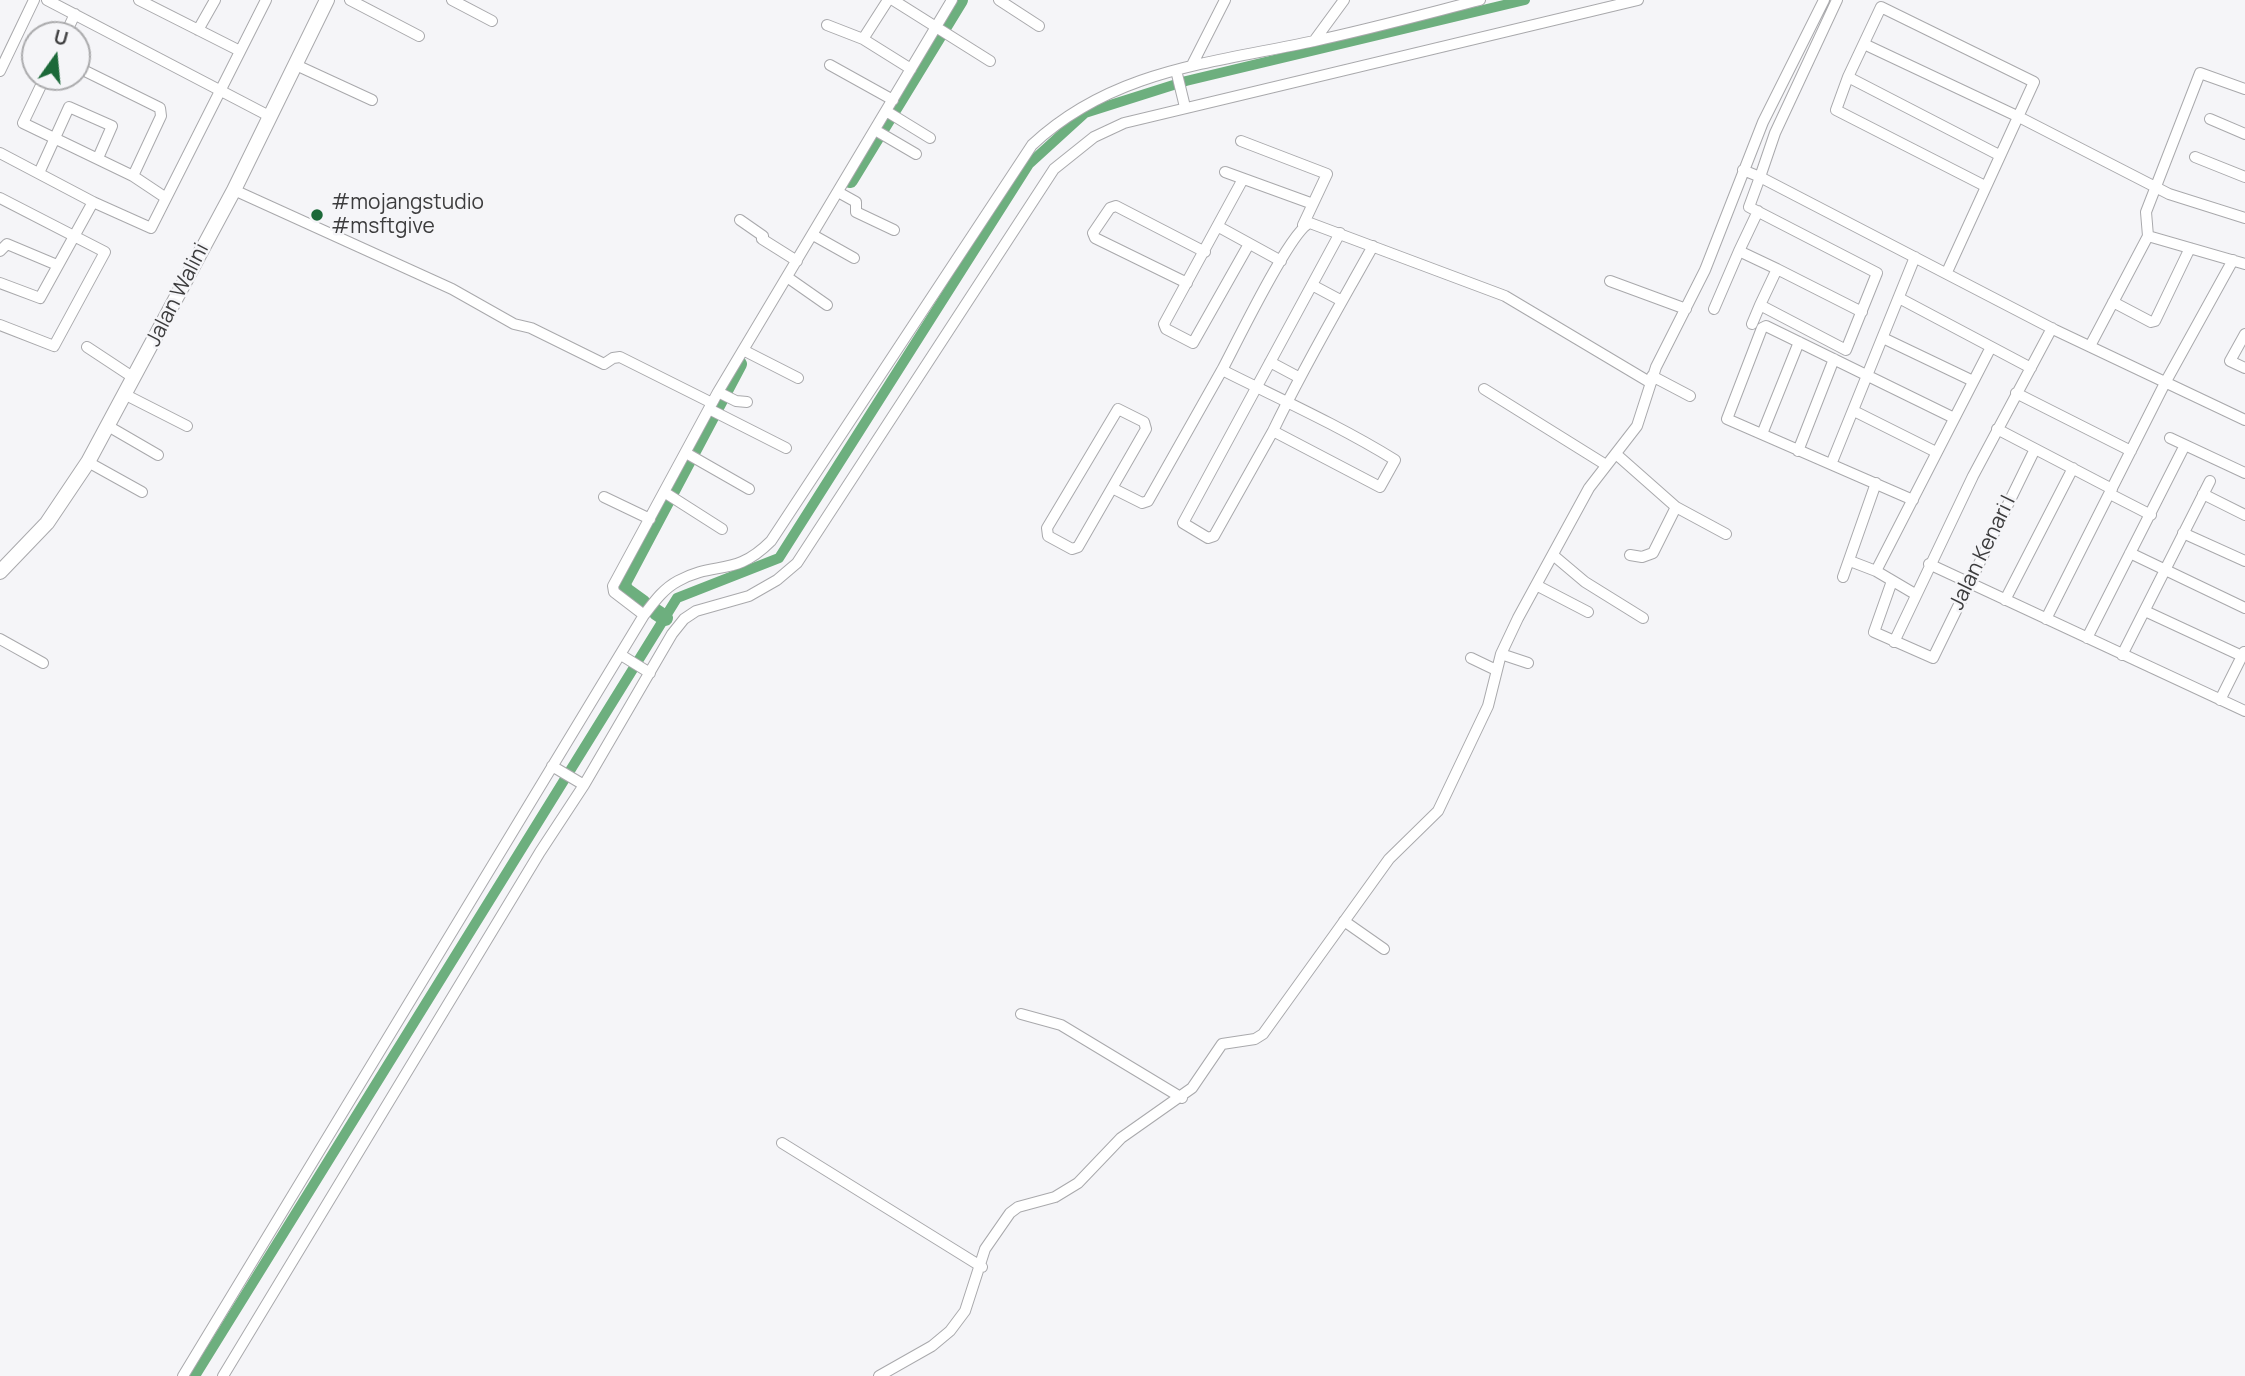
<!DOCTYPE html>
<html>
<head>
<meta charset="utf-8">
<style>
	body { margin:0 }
	#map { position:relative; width:2245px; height:1376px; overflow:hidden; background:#f5f5f8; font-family:Manrope,sans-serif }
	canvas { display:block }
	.north { position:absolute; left:21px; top:21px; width:70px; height:70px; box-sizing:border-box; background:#f5f5f8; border:2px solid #ababad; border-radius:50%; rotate:15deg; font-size:19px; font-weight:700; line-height:28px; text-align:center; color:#3c3c3d }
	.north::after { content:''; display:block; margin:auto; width:24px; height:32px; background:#1c6939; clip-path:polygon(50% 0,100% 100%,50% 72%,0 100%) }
</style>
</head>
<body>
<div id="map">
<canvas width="2245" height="1376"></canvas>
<div class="north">U</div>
</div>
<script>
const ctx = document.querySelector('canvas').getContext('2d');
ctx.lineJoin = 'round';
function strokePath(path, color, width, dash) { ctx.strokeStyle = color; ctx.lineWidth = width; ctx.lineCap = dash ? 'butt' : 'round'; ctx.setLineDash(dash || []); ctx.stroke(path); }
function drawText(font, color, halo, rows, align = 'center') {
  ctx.font = font + ' Manrope,sans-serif'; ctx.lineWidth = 5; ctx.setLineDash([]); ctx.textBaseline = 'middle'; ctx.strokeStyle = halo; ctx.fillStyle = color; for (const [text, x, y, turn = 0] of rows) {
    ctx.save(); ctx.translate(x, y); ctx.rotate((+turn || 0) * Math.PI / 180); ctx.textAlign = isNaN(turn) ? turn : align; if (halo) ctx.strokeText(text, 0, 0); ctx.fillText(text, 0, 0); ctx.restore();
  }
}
strokePath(new Path2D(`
	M195 1376 677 598 779 558 1029 164 1085 113 1186 81 1525 0`), '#6daf7e', 10);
strokePath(new Path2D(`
	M850 180 960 0
	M643 603 625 590 623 583 739 364
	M656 612 665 618`), '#6daf7e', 16);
const minor = new Path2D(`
	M47 0 271 117
	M139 0 240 51
	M350 0 419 36
	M452 0 492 21
	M893 0 990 61
	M999 0 1039 26
	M1837 0 1775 133 1760 177 2055 330 2245 420
	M827 25 863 39 911 69
	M198 30 215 0
	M65 35 75 14
	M863 39 888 0
	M1314 41 1344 0
	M1864 44 2019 117 2169 194 2245 218
	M296 65 372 100
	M830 65 893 100
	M1192 65 1225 0
	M77 67 160 108 161 116 133 176
	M1176 70 1185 107
	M0 71 34 0
	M45 77 23 123 133 176 166 198
	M1848 77 1999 155
	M886 111 930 138
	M2210 119 2245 134
	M875 130 916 154
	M1241 141 1327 174 1303 225
	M0 153 93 202 151 228 266 0
	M2195 157 2245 177
	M1743 170 1760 177 1749 207 1877 273 1846 350 1760 305 1777 269 1862 312
	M1225 172 1313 204
	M39 173 69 107 112 126 98 158
	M1243 179 1164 324 1166 329 1193 343 1249 244
	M234 190 452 289 514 324 531 328 604 364 613 358 620 357 712 403
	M838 192 856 202V212L894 230
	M0 198 105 252 54 346 0 325
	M1758 211 1739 251 1777 269
	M740 220 763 236 762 239 797 261
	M1219 227 1281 261
	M813 235 854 258
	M2148 236 2245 264
	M0 251 7 244 57 265
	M1947 272 2034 82 1881 7 1848 77 1836 110 1985 186
	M787 277 827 305
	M1610 281 1686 309
	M0 283 40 298 93 202
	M1187 283 1095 238 1093 233 1110 208 1116 206 1205 252
	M1312 285 1342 301
	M1899 298 2031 368
	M2113 302 2151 322 2155 321 2190 248
	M1714 309 1739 251
	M1752 324 1760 305
	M2245 334 2230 361 2245 368
	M1883 338 1973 381
	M2090 346 2148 236 2146 212 2200 73 2245 89
	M87 347 134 378
	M743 350 798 378
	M1270 362 1300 378
	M1222 370C1235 346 1291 229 1310 223L1505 296 1651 383
	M1652 376 1690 396
	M1484 389 1606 465
	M718 392 736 401 747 402
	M2016 393 2131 451
	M124 394 187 426
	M709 409 786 448
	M1118 409 1144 422 1146 429 1078 547 1072 549 1048 536 1047 528Z
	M1854 411 1936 452
	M108 426 158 455
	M1997 429 2112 489
	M1273 431 1214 536 1208 538 1183 523 1340 233
	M1762 434 1799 342
	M2170 438 2245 473
	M1798 451 1834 359
	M686 453 749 489
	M1616 454 1676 507 1726 534
	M88 462 142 492
	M1832 462 1915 257
	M1112 488 1142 503 1148 501 1222 370C1280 399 1340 426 1395 460L1380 487 1273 431C1303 368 1339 307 1373 246
	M664 492 722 529
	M2110 494 2151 515
	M2203 494 2245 515
	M604 497 650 519
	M1913 500 1727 419 1762 328 1766 326 1954 418
	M2183 533 2245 561
	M2130 553 2245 608
	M1553 555 1585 582 1643 618
	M1630 555 1642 557 1653 553 1676 507
	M1850 561 1876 571 1915 594
	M1929 564 2245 711
	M1876 571 1991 347
	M1843 577 1876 483
	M1892 581 1874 632 1933 658 2035 449
	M1536 585 1588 612
	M2005 600 2073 468
	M2145 611 2242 656
	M644 615 614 592 613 586 718 392 952 0
	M2046 619 2165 383 2233 260
	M2087 638 2185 445
	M0 639 43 663
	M1894 642 1973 476 2052 328
	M1501 654 1528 663
	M621 655 650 673
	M2122 655 2210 481
	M1471 658 1496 670
	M2220 700 2244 652
	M552 766 584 785
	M1344 921 1384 949
	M1021 1014 1061 1025 1182 1098
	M782 1143 982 1267
	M183 1376 644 615C654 602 663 589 678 581 716 560 734 578 771 541L1032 145C1112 70 1212 63 1314 41 1370 29 1425 14 1480 0
	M223 1376 540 852 584 785 672 634 684 619 696 611 749 596 777 580 797 563 1054 169 1094 137 1124 123 1638 0
	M879 1376 932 1346 950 1331 965 1311 985 1249 1010 1213 1018 1207 1055 1197 1078 1183 1121 1138 1192 1088 1222 1044 1255 1039 1263 1034 1389 859 1438 811 1488 706 1501 654 1518 618 1589 488 1637 426 1656 367 1705 270 1763 122 1824 0`);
const tertiary = new Path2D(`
	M0 572 47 523 88 462 234 190 327 0`);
strokePath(minor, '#a9a9ac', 12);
strokePath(tertiary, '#a9a9ac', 16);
strokePath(minor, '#fff', 10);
strokePath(tertiary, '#fff', 14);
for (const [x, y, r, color] of [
	[317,215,7,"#1c6939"]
]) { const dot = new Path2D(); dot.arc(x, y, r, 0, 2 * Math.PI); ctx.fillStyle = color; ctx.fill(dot); strokePath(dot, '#f5f5f8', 2.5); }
drawText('21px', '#3c3c3d', '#f5f5f8', [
	["#mojangstudio",331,203],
	["#msftgive",331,227]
], 'left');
drawText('21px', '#3c3c3d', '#f5f5f8', [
	["Jalan Walini",178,295,-63],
	["Jalan Kenari I",1983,553,-64]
]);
</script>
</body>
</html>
